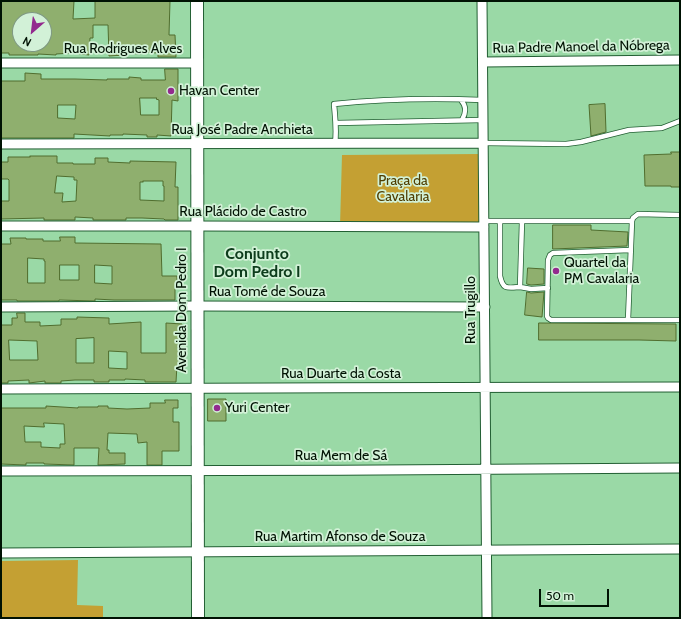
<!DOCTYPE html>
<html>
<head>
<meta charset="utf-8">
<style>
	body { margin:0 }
	#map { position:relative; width:681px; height:619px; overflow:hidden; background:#9ad9a6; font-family:Cabin,sans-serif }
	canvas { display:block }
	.frame { position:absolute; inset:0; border:2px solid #001203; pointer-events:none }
	.north { position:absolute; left:12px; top:12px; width:40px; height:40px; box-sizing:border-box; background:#d2f1d7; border:1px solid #7e9882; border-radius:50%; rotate:208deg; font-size:11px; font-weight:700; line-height:16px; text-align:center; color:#001203 }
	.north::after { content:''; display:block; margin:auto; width:14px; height:18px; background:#932a8e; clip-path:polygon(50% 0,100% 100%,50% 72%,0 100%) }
	.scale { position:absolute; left:539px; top:589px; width:70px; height:18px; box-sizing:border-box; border:2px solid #001203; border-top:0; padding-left:5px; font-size:12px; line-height:14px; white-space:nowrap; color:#001203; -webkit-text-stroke:3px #d2f1d7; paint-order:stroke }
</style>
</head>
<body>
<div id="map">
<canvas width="681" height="619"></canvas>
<div class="frame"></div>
<div class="north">N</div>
<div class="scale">50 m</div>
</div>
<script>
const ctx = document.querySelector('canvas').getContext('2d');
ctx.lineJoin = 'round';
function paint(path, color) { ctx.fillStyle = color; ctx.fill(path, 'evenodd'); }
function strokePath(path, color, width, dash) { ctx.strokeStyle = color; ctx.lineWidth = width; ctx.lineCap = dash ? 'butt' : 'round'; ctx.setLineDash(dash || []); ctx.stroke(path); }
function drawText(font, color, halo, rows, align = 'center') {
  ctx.font = font + ' Cabin,sans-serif'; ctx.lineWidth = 3.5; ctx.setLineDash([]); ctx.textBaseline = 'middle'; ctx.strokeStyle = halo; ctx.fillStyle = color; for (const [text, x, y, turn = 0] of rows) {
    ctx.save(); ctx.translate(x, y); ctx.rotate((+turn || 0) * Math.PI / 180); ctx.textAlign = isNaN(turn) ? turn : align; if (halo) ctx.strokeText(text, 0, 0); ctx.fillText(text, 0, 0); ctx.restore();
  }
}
paint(new Path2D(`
	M480 154 481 222 340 226 342 155Z
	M78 560 77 605 103 606V618H1V561Z`), '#c4a033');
const building = new Path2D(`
	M1 1H74L73 19 95 18V1H170L169 35H175L176 57H158V53L141 52V54L124 53 125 55 109 56 108 25H93V38H90L89 55 72 53 56 54V55L38 54V55H9V53H1ZM20 20H44V26H47L46 44H20Z
	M165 69H178V101L172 100 171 136 157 135V137H147V135L123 134V135H110V136L74 134V138H1V81H25V73L41 74V79H75L107 80V79H129V77L141 78V80H165ZM140 98H157L156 99 159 100V115H141ZM58 105H76L75 119 58 118Z
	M605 104 606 132 591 136 589 105Z
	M671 152H680V187H671V186H645L644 155 671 154Z
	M30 156H57V163H73V164H95V158H108V162L130 163V161L176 162 175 187H178V220H165L164 219 142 218H126V220H93V218L75 217V220H44V218L1 219V201H9V180L8 179H1V162H8V157H30ZM57 176 74 177V180H77L76 201 62 202 63 193H55ZM143 181H163V186H164V201L140 200V182H143Z
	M553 225H591V230L628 232 627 246 553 249Z
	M60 237H75V243L161 244 162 276H177V284H175V300H114L95 299V301L59 300V301H17V300H1V244H11L10 238H26V239H43V241H60ZM28 258 44 259V261H45V283H28ZM60 265H79V280H60ZM95 265 112 266V284L95 283Z
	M528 268 544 269V284L531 285 527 284Z
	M527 292 531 293 544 292 542 317 525 315Z
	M17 313H25V322H40V326L61 325V319H77V317L109 318V324L141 322V353H166V323L182 324 181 352H180V365H177L176 382H145V380L125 379V380H109V382H94V380H75L61 381V383H45V381L29 383V380L8 381V383H1V325H12V318H17ZM94 338V363H76V339ZM9 340 37 341 38 360H10ZM109 351 127 352V369L109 368Z
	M539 323 676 324V341L639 340H539Z
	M208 399H226V421H208Z
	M165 400H178V408H173V422H179V451H162V465H147V442L138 443 137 434 108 433 107 450H109V453H125V464L98 465 99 448H74V465L44 464V463H26V465L1 464V408H46V406L78 408V407H98V406H108V408L127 409 150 408V403H165ZM44 423 64 424 65 444H60V448L41 447V442H25L24 426 44 427Z`);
paint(building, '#8faf6e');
strokePath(building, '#506d2e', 1);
const service = new Path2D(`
	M461 100C467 107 466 113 462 120
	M336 123 483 120
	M335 143C337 130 335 117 334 104 383 99 434 98 483 100
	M483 143 566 144 581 142 629 130 662 128 680 121
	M484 221H632L628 320H680
	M500 221V276C503 290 507 288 520 287
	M522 221 520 287 531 289 548 288
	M632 221 633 218 638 214 680 215
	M628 320H551L548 318 547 316 548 260 550 255 553 253 630 250`);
const minor = new Path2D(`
	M482 1 487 618
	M483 62 680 60
	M1 63H197
	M1 144 483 143
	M1 226H197L484 227
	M1 307 197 306 485 307
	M1 389C227 387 454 388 680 387
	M1 471C227 470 454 471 680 468
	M1 553 680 549`);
const tertiary = new Path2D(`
	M197 1 198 618`);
strokePath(service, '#225f33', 6);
strokePath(minor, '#225f33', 11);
strokePath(tertiary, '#225f33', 14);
strokePath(service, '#fff', 4.5);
strokePath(minor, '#fff', 9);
strokePath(tertiary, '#fff', 12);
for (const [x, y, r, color] of [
	[171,91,4,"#932a8e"],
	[556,271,4,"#932a8e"],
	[217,408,4,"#932a8e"]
]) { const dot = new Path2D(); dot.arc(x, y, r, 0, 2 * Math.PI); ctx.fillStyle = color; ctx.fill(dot); strokePath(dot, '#d2f1d7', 1.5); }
drawText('14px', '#001203', '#d2f1d7', [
	["Rua Padre Manoel da Nóbrega",581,47,-1],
	["Rua Rodrigues Alves",123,49],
	["Rua José Padre Anchieta",242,130],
	["Rua Plácido de Castro",243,212],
	["Rua Tomé de Souza",267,292],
	["Avenida Dom Pedro I",182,310,-90],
	["Rua Trugillo",471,310,-90],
	["Rua Duarte da Costa",341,374],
	["Rua Mem de Sá",341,456],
	["Rua Martim Afonso de Souza",340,537]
]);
drawText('14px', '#001203', '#d2f1d7', [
	["Havan Center",179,91],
	["Quartel da",564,263],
	["PM Cavalaria",564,279],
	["Yuri Center",225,408]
], 'left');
drawText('14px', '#4f3d00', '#d2f1d7', [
	["Praça da",403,181],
	["Cavalaria",403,197]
]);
drawText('bold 16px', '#0d3d1c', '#d2f1d7', [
	["Conjunto",257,254],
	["Dom Pedro I",257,272]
]);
</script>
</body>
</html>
